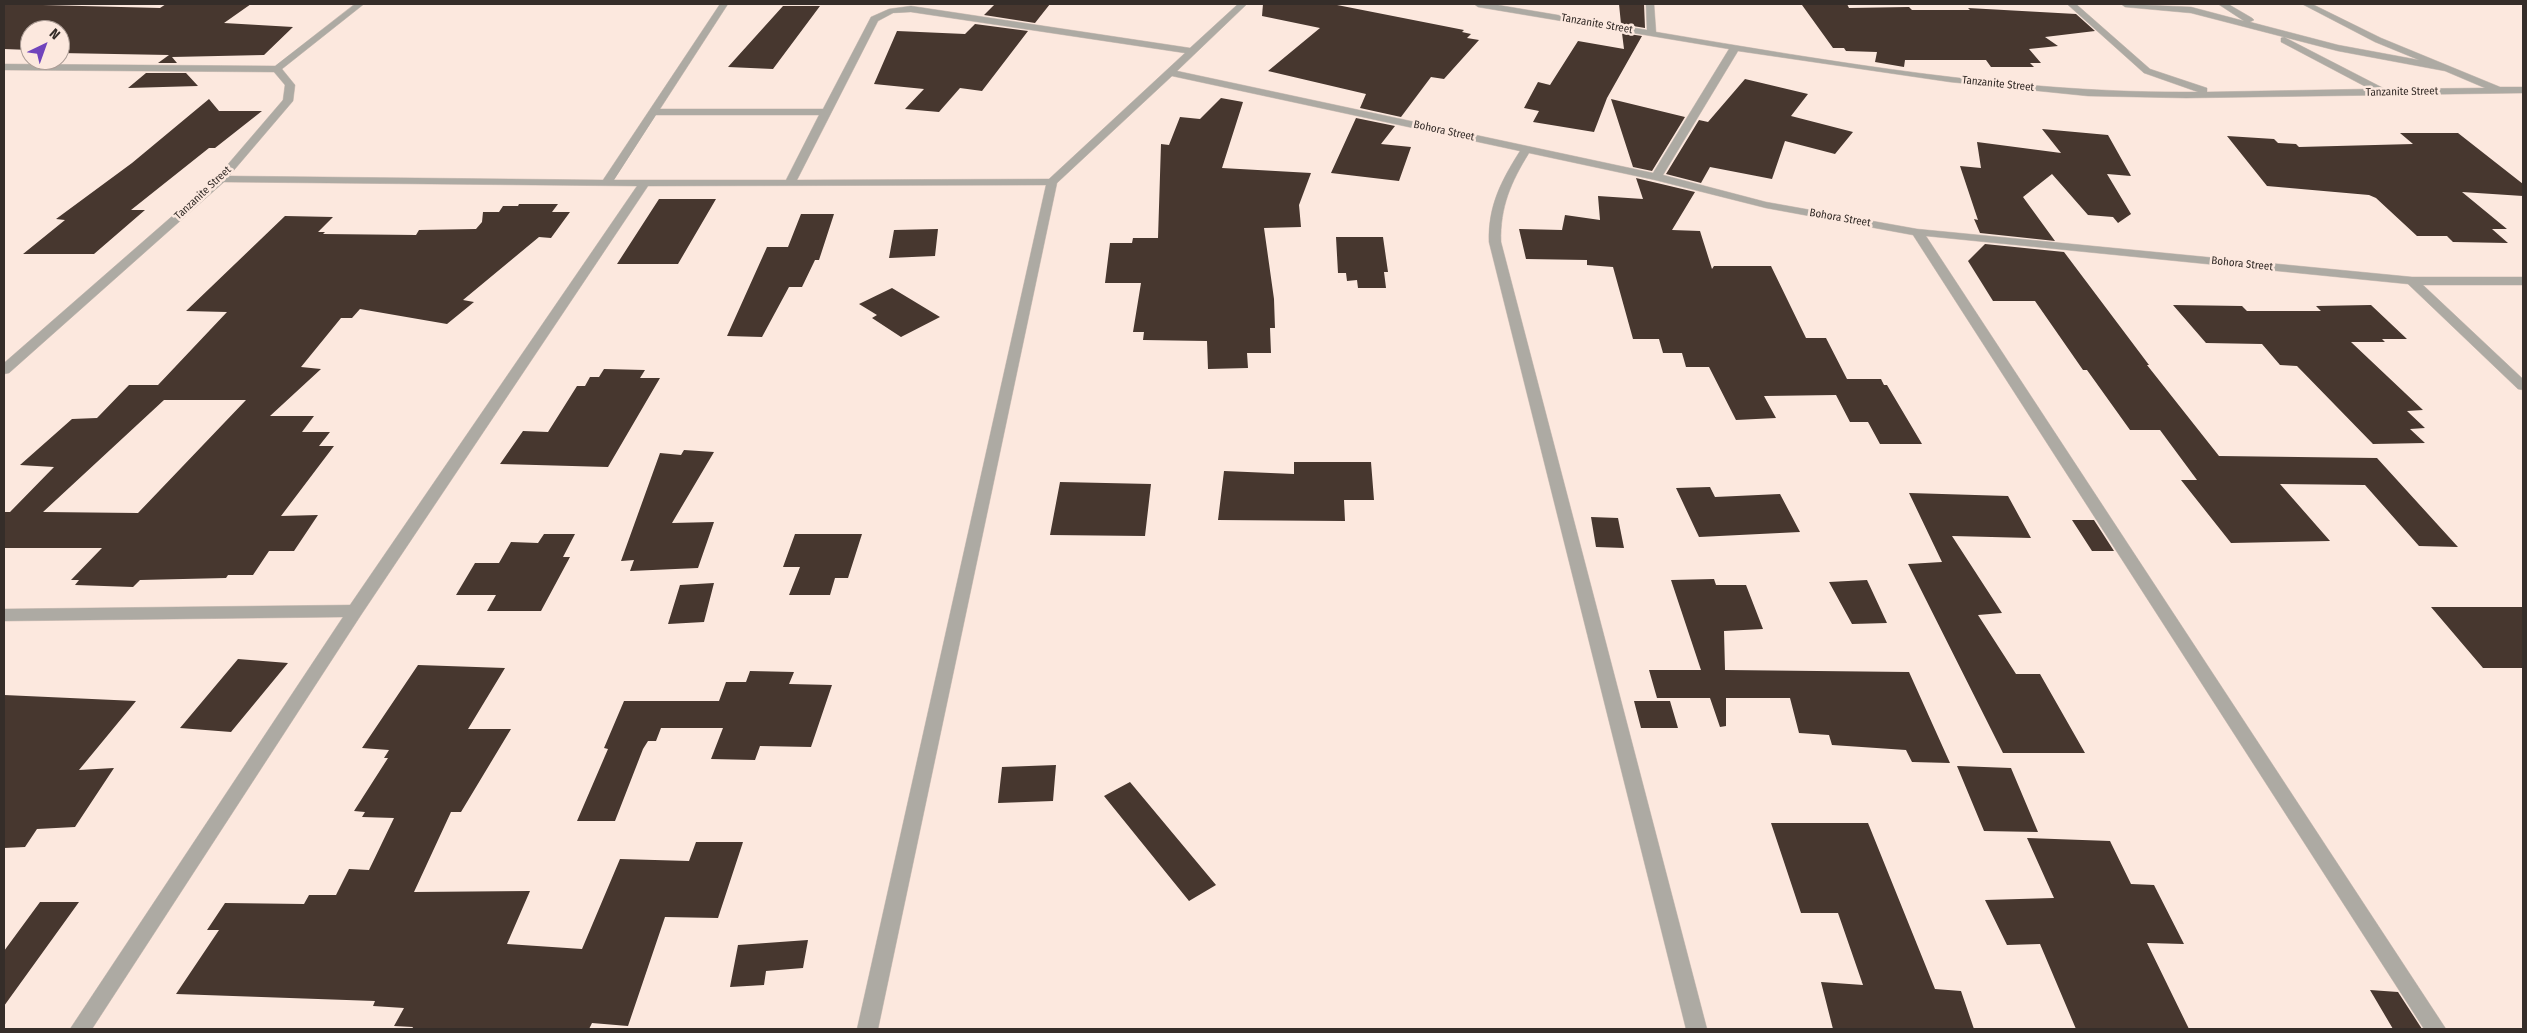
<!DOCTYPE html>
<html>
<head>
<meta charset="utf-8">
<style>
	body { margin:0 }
	#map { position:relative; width:2527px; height:1033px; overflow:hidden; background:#fce8de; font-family:"Fira Sans Condensed",sans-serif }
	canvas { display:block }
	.frame { position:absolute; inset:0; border:5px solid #352d29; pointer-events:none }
	.north { position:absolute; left:20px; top:20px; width:50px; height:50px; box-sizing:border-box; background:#fce8de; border:1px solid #ac9d96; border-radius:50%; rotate:42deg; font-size:14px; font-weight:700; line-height:20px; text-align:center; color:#352d29 }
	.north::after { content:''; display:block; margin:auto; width:18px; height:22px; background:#7044bc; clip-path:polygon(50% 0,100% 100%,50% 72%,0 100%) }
</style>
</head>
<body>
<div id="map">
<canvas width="2527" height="1033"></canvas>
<div class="frame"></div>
<div class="north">N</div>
</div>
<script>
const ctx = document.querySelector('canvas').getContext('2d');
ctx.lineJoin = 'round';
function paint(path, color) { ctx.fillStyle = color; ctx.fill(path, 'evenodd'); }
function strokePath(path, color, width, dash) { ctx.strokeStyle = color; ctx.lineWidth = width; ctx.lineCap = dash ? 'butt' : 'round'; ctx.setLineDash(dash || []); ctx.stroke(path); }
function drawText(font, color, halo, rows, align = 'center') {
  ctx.font = font + ' "Fira Sans Condensed",sans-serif'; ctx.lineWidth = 5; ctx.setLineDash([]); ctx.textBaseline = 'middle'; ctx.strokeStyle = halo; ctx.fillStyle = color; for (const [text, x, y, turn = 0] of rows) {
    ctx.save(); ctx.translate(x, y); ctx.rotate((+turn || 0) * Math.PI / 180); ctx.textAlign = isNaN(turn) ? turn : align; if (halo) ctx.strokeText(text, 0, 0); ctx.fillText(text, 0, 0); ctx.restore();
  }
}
paint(new Path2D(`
	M4 4 160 8 166 4H251L224 23 293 27 264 55 172 57 177 63H158L169 55 60 53V30H30V50L4 49Z
	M995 4H1050L1035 23 984 15Z
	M1263 4H1332L1464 30 1462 32 1471 34 1467 38 1479 40 1444 79 1431 77 1401 117 1360 108 1366 94 1268 71 1320 28 1262 16Z
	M1619 4H1644L1645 28 1621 24Z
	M1847 4 1849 8 1909 7 1912 10H1970L1968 8 2076 14 2095 31 2045 37 2058 46 2029 49 2041 63H2030L2034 67H1991L1986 60H1905L1904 67 1875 62 1877 52 1846 51 1844 48H1833L1802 5Z
	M783 6H820L773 69 728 67Z
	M975 24 1028 31 982 91 960 88 939 112 905 109 924 89 874 84 897 31 965 34Z
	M1622 33 1642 36 1607 98 1594 132 1533 122 1539 111 1524 108 1538 82 1550 85 1578 41 1624 49Z
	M146 73H186L198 86 128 88Z
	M1745 79 1808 94 1791 116 1853 132 1835 154 1785 141 1772 179 1710 167 1701 183 1666 174 1699 120 1708 122Z
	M1221 98 1243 102 1222 168 1311 173 1299 205 1301 227 1264 228 1274 299 1275 328H1270L1271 353H1247L1248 368 1208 369 1207 341 1143 340 1144 332H1133L1141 283H1105L1110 243H1132L1133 238H1158L1161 144 1169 145 1180 117 1200 119Z
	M209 99 219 111H262L215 148H209L131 210H145L94 254H23L65 220 56 219 132 163Z
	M1611 99 1685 117 1652 171 1633 167Z
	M1356 118 1395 126 1381 144 1411 147 1399 181 1331 173Z
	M2042 129 2108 135 2131 176 2107 174 2131 214 2118 223 2113 217 2088 215 2052 174 2023 197 2055 241 1980 233 1974 219 1978 220 1960 166 1981 168 1977 142 2061 153Z
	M2400 133H2458L2523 184V196L2462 192 2507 229H2492L2508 243 2453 242 2447 236H2417L2376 198 2369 195 2267 186 2227 136 2274 139 2278 143 2296 144 2299 147 2413 144Z
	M1636 178 1695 192 1672 230 1700 231 1712 269 1714 266H1771L1806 338H1826L1847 379H1881L1884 385H1887L1922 444H1880L1868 422H1850L1836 395 1764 396 1776 418 1736 420 1709 367H1686L1682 353H1663L1659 339H1633L1613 267 1587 265V260L1526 259 1519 229 1562 230 1565 215 1600 220 1598 196 1643 199Z
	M659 199H716L678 264H617Z
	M519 204H558L552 212H570L551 238 539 237 463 300 474 302 447 324 360 309 352 318H341L301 367 321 369 270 416H314L302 432H330L319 446H334L281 516 318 515 294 551H269L253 575H228L226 578 140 580 133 587 75 585 79 580H71L102 548H4V512H10L54 467 20 465 72 419 97 418 129 385H158L227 312 186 311 285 216 333 217 318 232H325L323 234 416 235 419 230 476 229 482 222 483 212H499L503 206H518ZM164 400H246L138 513 43 512Z
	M801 214H834L819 260H815L802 287H789L762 337 727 336 767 247H788Z
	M938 229 935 256 889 258 894 230Z
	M1336 237H1383L1388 272H1384L1386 288H1358L1357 280 1347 281 1346 273H1338Z
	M1985 244 2064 252 2149 365H2147L2219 456 2377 458 2458 547 2419 546 2365 485 2280 484 2330 541 2231 543 2181 480H2197L2160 430H2130L2087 370H2083L2035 301H1993L1968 261Z
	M892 288 940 317 901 337 872 318 877 315 859 304Z
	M2173 305 2242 306 2247 311H2321L2316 306 2371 305 2407 339H2382L2385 342H2351L2423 410 2407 411 2425 428 2410 429 2425 443 2373 444 2297 366 2280 365 2262 344 2206 343Z
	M604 369 645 370 640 378H660L608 467 500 464 523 431 548 432 577 386H585L590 377H599Z
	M684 450 714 452 672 523 714 522 698 568 630 571 634 560 621 561 660 453 681 455Z
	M1294 462H1371L1374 500H1344L1345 521 1218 520 1224 471 1294 474Z
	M1060 482 1151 484 1145 536 1050 535Z
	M1710 487 1715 497 1780 494 1800 532 1699 537 1676 488Z
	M1909 493 2008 496 2031 538 1952 536 2002 613 1978 615 2016 674H2040L2085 753H2003L1908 564 1942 562Z
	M1591 517 1618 518 1624 548 1596 547Z
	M2072 520H2094L2114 551H2092Z
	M544 534H575L563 557H570L541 611H487L496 595H456L475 563H499L511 542 538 543Z
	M795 534H862L848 578H835L830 595H789L800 567H783Z
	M1714 579 1716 585H1746L1763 629 1724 631 1725 670 1909 672 1950 763 1912 762 1906 750 1832 745 1829 735 1799 733 1790 698H1726V726L1720 727 1710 698H1657L1649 670H1701L1671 580Z
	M1867 580 1887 623 1852 624 1829 582Z
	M714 583 704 622 668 624 680 585Z
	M2431 607H2523V668H2483Z
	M238 659 288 663 231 732 180 728Z
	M418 665 505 668 468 729H511L461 812H451L414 892 530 891 507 944 582 949 620 859 689 861 696 842H743L718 918 665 917 628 1026 592 1023 589 1029H412L413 1027 394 1026 404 1008 373 1006 375 1001 176 994 219 930H207L225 903 304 904 309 895H336L349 869 369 870 394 818 362 817 365 812 354 811 388 758H384L389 750 362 748Z
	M750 671 794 672 789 684 832 685 811 747 760 746 755 760 711 759 723 728H661L656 741H648L643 749 615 821H577L608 749 604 748 624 701H719L726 682H746Z
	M4 695 136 701 79 770 114 768 75 827 37 829 25 847 4 848Z
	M1634 701H1670L1678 728H1641Z
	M1056 765 1053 801 998 803 1002 767Z
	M1957 766 2011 768 2038 832 1984 831Z
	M1130 782 1216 885 1189 901 1104 796Z
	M1771 823H1868L1935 989 1961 991 1974 1029H1833L1821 982 1863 985 1838 913H1801Z
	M2027 838 2110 841 2131 884 2154 885 2184 944 2147 943 2189 1029H2076L2040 944 2007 945 1985 900 2054 898Z
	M40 902H79L4 1006V951Z
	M808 940 803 968 766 971 764 985 730 987 738 945Z
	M2370 990 2398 992 2422 1029H2393Z`), '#47372f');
const minor = new Path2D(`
	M355 4H364L282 69 295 85 293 101 229 176 603 180 720 4H728L660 109H823L871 17 889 9 911 6 1190 48 1238 4H1247L1177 71 1653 173 1729 49 1478 7 1474 4H1492L1647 30 1646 4H1654L1656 32C1835 62 2017 94 2198 92L2144 73 2067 4H2076L2150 69 2207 88V92L2370 89 2281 42V38L2284 37 2385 89 2485 88 2445 71 2338 51 2191 13 2125 7 2121 4 2191 7 2244 21 2218 4H2228L2252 18 2254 20 2250 22 2338 45 2419 60 2375 42 2302 4H2312L2381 38 2500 87H2523V93L2186 98 2088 96 1950 82 1738 51 1663 175 1766 202 1917 229 2412 277H2523V285H2423L2523 379V390L2518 389 2408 284 1926 236 2446 1029H2424L1913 235 1766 208 1655 180 1529 153C1511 182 1500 207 1501 242L1707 1029H1686L1489 242C1488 206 1501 181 1520 151L1172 76 1057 183 878 1029H857L1046 185 648 186 361 615 92 1029H70L343 617 4 621V609L350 605 637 186 224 182 9 373 4 374V363L217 177 283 100 285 85 274 72 4 70V64L275 66ZM911 12 1185 53 1049 179 797 180 878 21 893 13ZM656 115H819L786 180H614Z`);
strokePath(minor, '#d8c6bd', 1);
paint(minor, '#adaaa3');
drawText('11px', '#352d29', '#fce8de', [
	["Tanzanite Street",1597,24,10],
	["Tanzanite Street",1998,84,6],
	["Tanzanite Street",2402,92,-1],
	["Bohora Street",1444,131,12],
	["Tanzanite Street",203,193,-43],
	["Bohora Street",1840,218,10],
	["Bohora Street",2242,264,6]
]);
</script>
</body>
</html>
